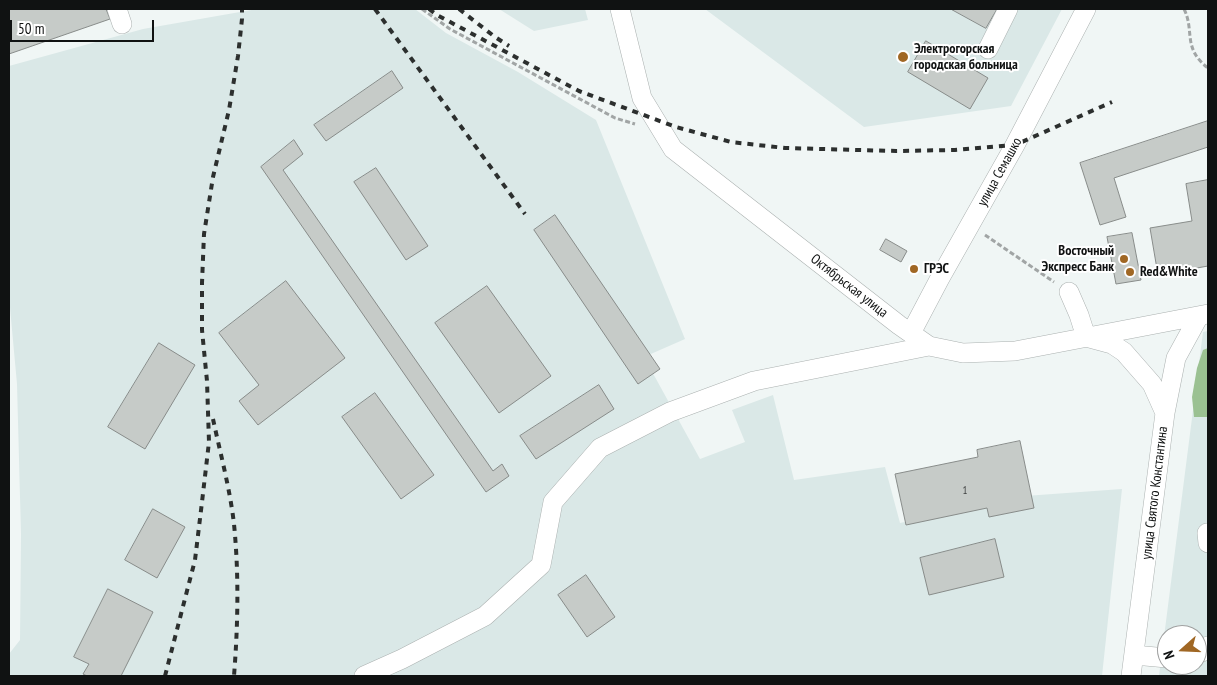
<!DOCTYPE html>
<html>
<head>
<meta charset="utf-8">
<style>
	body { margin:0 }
	#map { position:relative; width:1217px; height:685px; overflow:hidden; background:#f0f6f5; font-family:"PT Sans Narrow",sans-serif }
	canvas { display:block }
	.frame { position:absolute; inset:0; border:10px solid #101212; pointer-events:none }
	.north { position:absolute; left:1157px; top:625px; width:50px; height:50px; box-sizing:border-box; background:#fff; border:1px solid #9fa0a0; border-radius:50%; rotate:250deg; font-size:14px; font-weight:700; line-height:20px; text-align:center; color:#101212 }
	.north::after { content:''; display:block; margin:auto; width:18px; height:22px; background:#a06724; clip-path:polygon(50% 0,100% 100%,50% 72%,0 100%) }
	.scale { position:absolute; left:10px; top:20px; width:144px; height:22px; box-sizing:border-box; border:2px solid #101212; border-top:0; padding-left:6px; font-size:15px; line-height:18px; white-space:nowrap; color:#101212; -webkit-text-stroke:4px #fff; paint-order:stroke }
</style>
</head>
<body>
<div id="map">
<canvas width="1217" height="685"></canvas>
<div class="frame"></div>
<div class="north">N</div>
<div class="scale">50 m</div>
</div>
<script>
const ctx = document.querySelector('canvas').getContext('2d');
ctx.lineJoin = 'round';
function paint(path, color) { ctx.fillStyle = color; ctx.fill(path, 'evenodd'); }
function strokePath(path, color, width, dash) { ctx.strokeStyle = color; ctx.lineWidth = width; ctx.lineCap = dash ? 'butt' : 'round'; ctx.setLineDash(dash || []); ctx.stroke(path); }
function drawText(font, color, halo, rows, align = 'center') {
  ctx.font = font + ' "PT Sans Narrow",sans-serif'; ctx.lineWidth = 4; ctx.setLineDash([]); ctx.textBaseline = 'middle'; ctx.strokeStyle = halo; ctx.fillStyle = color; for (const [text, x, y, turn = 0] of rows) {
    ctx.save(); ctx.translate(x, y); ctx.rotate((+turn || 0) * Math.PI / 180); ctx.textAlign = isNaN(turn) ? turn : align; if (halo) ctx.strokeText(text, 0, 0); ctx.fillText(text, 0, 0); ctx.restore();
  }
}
paint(new Path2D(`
	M257 9H415L446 33 518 72 596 120 685 339 644 357 700 459 745 442 732 410 773 395 794 480 885 467 900 523 1025 496 1122 489 1102 676H9V654L20 640 21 534 17 384 9 297V66L143 29Z
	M499 9H585L588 20 534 31Z
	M705 9H1062L1011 106 864 127Z
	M1208 331V676H1159L1203 332ZM1167 635H1197V665H1167Z`), '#dae8e7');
paint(new Path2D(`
	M1208 348V417H1194L1192 397 1197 368 1203 350Z`), '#9bc192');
const building = new Path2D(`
	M9 9H106L110 19 9 54Z
	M951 9H997L986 28Z
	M926 41 988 78 970 109 908 72Z
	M392 71 403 88 326 141 314 125Z
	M1208 121V147L1114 178 1126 217 1100 225 1080 163Z
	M294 140 303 154 283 170 493 471 502 464 509 476 486 492 261 167Z
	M376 168 428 246 406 260 354 182Z
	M1208 180V266L1158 275 1150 228 1192 221 1186 184Z
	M555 215 660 369 638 384 534 230Z
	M1132 233 1141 280 1116 284 1107 237Z
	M886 239 907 251 901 262 880 250Z
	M286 281 345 358 258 425 239 401 259 385 219 333Z
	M487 286 551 376 499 413 435 323Z
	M159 343 195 365 145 449 108 427Z
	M599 385 614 409 536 459 520 436Z
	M375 393 434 475 401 499 342 417Z
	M1020 441 1034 508 989 517 987 508 906 525 895 474 978 457 977 450Z
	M153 509 185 527 157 578 125 560Z
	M995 539 1004 577 929 595 920 558Z
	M586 575 615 617 587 637 558 595Z
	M108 589 153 612 121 676H87L83 674 89 664 74 657Z`);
paint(building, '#c6cbc8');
strokePath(building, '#888c8a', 1);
const minor = new Path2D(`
	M117 9 122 24
	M620 9 642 98 673 149 899 325 929 346 963 353 1015 351 1208 314
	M988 49 1008 9
	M1069 292 1079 315 1086 337 1112 344 1124 352 1152 384 1165 413
	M911 333 940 278 1015 145 1086 9
	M1207 533 1208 543
	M1197 654 1204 651 1208 646
	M1134 655 1167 658
	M364 676 402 659 485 616 541 565 553 502 600 448 670 412 754 381 929 346
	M1131 676 1165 413 1176 358 1199 316`);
strokePath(minor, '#abb1b0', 20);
strokePath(new Path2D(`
	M422 9 450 29 615 118 635 124
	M1184 9C1195 31 1182 48 1208 68
	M985 235 1054 282`), '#a1a5a5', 3, [5, 2.5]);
strokePath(minor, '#fff', 19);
strokePath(new Path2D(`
	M375 9 525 214
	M429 9 437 15 579 91 676 127 731 142 785 148 896 151 955 150 1015 145 1112 102
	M459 9 495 37 509 46
	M213 419C220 452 230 489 234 524 239 574 238 625 234 676
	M165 676 195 560 202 502 209 442 207 381 202 330V283L204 234 213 177 229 110 238 56 242 19V9`), '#2c2f2e', 4, [6, 6]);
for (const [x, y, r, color] of [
	[903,57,6,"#a06724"],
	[1124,259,5,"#a06724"],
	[914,269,5,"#a06724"],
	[1130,272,5,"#a06724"]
]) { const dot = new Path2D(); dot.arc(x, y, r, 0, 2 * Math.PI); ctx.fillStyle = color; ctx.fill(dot); strokePath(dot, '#fff', 2); }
drawText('11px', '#3e4040', null, [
	["1",965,491]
]);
drawText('bold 14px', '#101212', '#fff', [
	["Электрогорская",914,49],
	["городская больница",914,65],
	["Восточный",1114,251,"right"],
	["Экспресс Банк",1114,267,"right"],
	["ГРЭС",924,269],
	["Red&White",1140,272]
], 'left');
drawText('14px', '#101212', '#fff', [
	["улица Семашко",1000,172,-61],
	["Октябрьская улица",849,286,38],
	["улица Святого Константина",1155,493,-83]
]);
</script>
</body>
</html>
